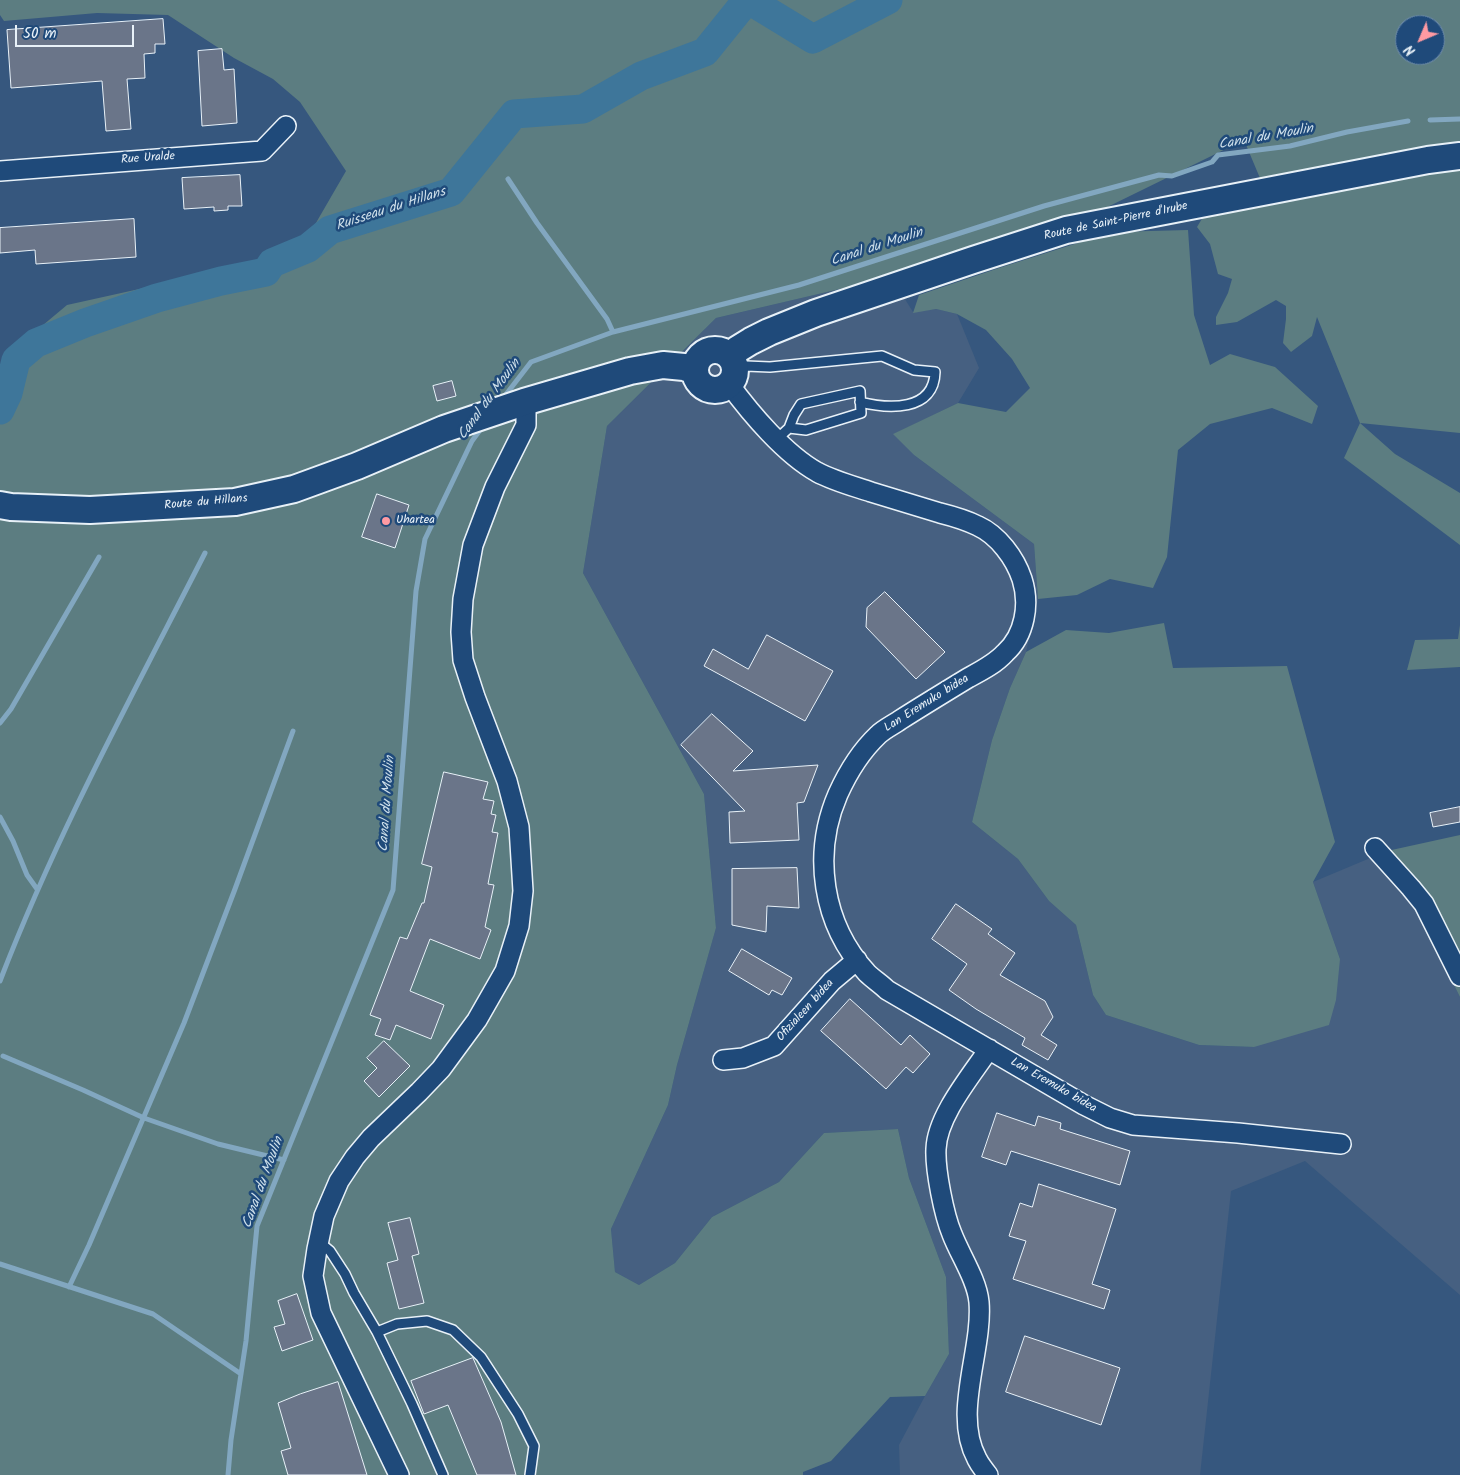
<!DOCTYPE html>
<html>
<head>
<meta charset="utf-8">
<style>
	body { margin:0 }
	#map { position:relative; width:1460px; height:1475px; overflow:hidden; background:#36577e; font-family:Kalam,sans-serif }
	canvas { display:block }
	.north { position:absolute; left:1395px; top:15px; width:50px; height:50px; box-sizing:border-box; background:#1f4a7a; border:1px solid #6f8dac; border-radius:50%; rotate:225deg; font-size:14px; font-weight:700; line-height:20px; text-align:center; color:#e8f1f8 }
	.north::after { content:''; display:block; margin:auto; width:18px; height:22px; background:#ff9aa2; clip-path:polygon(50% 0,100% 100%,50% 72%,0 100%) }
	.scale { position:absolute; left:15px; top:25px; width:119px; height:22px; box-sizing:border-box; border:2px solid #e8f1f8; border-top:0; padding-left:6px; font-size:15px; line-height:18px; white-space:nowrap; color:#e8f1f8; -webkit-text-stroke:4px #1f4a7a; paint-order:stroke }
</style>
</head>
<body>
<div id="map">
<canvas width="1460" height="1475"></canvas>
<div class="north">N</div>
<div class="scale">50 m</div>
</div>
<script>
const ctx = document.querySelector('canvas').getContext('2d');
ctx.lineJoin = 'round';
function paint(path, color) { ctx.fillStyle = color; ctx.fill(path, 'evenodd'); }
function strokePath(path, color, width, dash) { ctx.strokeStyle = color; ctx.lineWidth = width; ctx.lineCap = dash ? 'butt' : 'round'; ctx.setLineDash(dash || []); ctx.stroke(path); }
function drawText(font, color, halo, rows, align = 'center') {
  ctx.font = font + ' Kalam,sans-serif'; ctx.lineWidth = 5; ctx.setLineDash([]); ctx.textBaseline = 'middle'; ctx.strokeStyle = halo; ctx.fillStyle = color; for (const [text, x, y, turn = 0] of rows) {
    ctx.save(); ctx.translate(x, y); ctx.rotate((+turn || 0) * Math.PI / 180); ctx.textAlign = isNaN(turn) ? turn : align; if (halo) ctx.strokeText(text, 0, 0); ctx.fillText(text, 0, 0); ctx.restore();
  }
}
paint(new Path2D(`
	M891 277 913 312 936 309 957 314 979 368 958 403 894 434 914 455 1034 544 1038 599 1026 652 1010 688 992 740 972 822 1018 859 1049 901 1076 925 1093 995 1106 1015 1199 1045 1254 1047 1340 959 1313 882 1387 851 1460 997V1295L1305 1161 1231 1191 1200 1475H900L899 1445 925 1396 949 1354 946 1277 909 1178 898 1129 824 1133 779 1182 712 1217 675 1263 639 1285 615 1272 611 1229 668 1105 677 1065 716 928 704 794 583 573 607 426 716 318Z`), '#466081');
paint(new Path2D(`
	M0 0H1460V433L1360 423 1395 454 1460 493V545L1344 458 1360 423 1317 317 1312 336 1291 352 1283 343 1286 319V306L1276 300 1237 322 1216 325V317L1228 293 1232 279 1218 274 1210 244 1197 227 1203 217 1270 202 1244 140 1032 244 716 318 607 426 583 573 704 794 716 928 677 1065 668 1105 611 1229 615 1272 639 1285 675 1263 712 1217 779 1182 824 1133 898 1129 909 1178 946 1277 949 1354 925 1396 890 1397 831 1461 803 1472V1475H0V370L6 356 67 305 216 272 272 263 313 228 346 171 300 102 273 79 234 58 168 15 97 13 4 21 0 15ZM1405 25H1435V55H1405Z
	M1188 230 1194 315 1210 365 1230 354 1275 367 1318 406 1312 424 1272 408 1210 424 1178 450 1167 557 1153 588 1110 579 1077 595 1038 599 1034 544 914 455 893 434 958 403 1006 412 1030 388 1012 359 986 330 957 314 936 309 913 313 919 295 999 268 1112 232Z
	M1164 623 1173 668 1287 666 1335 842 1313 882 1340 959 1336 1000 1329 1025 1254 1047 1199 1045 1106 1015 1093 995 1076 925 1049 901 1018 859 972 822 992 740 1010 688 1026 652 1066 630 1109 633Z
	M1460 625V667L1407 670 1415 640 1458 639Z
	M1460 835V997L1387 851Z`), '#5c7d81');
strokePath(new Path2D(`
	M1430 120 1460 119
	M508 179 537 223 607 319 613 332
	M504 397 531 362 613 332 799 285 1044 206 1159 175 1172 176 1212 162 1218 155 1290 146 1347 132 1408 121
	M0 723 11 709 99 557
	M0 817 13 841 27 875 37 889
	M0 981C57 833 133 694 205 553
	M3 1056 83 1090 144 1118 218 1144 284 1160
	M0 1264 153 1314 241 1374
	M69 1287 89 1245 184 1023 235 889 293 731
	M228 1475 231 1440 246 1341 257 1226 393 890 416 591 425 539 472 441 483 426`), '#82a7c0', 5);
strokePath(new Path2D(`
	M749 0 813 39 888 0
	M0 410 8 393 16 360 36 343 85 323 157 298 221 281 266 272 272 263 308 248 330 230 451 192 514 114 583 109 641 76 705 52 747 0`), '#3e769a', 29);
const building = new Path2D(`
	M163 19 165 44H155V53L144 54 145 78 127 79 131 129 106 131 102 81 11 88 7 30Z
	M222 49 224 70 234 69 237 123 202 126 198 51Z
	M240 175 242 206H228V210L214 211V207L184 209 182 178Z
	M134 219 136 257 36 264 35 250 0 253V228Z
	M452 381 456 396 437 401 433 386Z
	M377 494 409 505 395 548 362 537Z
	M885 592 945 652 916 679 866 627 867 608Z
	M767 635 833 671 805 721 704 666 713 649 748 669Z
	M712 714 753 751 733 771 818 765 804 802 797 803 799 840 730 843 729 812 745 811 681 745Z
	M444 772 488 782 483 799 494 801 491 814 496 815 492 832 498 833 488 884 494 885 485 927 491 930 480 959 430 939 410 991 444 1005 431 1039 396 1025 390 1040 375 1035 381 1019 370 1015 400 937 407 939 422 903H424L432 867 422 864Z
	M1460 807V822L1433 827 1430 813Z
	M797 868 799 908 767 906 766 932 732 925V869Z
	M956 904 992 929 988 934 1015 953 1000 975 1045 1001 1053 1017 1041 1035 1057 1045 1048 1060 1022 1045 1025 1038 976 1009 949 990 967 964 932 939Z
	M742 949 792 978 782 995 772 990 769 995 729 971Z
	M850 999 901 1045 910 1035 930 1054 913 1073 906 1067 886 1089 821 1031Z
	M384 1041 410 1066 379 1097 364 1081 377 1068 367 1058Z
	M997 1113 1035 1126 1038 1116 1061 1123 1060 1129 1130 1151 1120 1185 1011 1151 1006 1165 982 1157Z
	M1039 1184 1116 1209 1092 1284 1110 1290 1104 1309 1013 1279 1026 1241 1009 1236 1020 1203 1032 1207Z
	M410 1218 419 1254 412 1256 424 1303 399 1309 387 1263 398 1260 388 1223Z
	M297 1294 313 1340 282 1351 274 1327 285 1324 278 1301Z
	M1025 1336 1120 1368 1101 1425 1006 1392Z
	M473 1358 501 1422 516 1475H477L448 1405 424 1414 411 1381Z
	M338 1382 367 1475H288L281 1451 291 1448 278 1403 300 1394Z`);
paint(building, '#6a7589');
strokePath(building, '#e8f1f8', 1);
const lane = new Path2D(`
	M734 367 746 366 770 367 882 356 914 370 935 372C934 412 888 409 860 402
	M777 439 789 428 794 415 801 404 860 391 861 413 806 430 789 428
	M319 1242 330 1251 345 1274 354 1293 377 1332 412 1404 443 1475
	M377 1332 397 1324 427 1321 453 1330 481 1357 518 1414 534 1446 530 1475`);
const street = new Path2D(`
	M0 171 262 151 286 126
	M729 384C751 414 785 454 817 472 834 481 853 486 871 492 894 499 917 506 940 513 952 516 966 520 978 526 998 535 1015 558 1022 579 1030 604 1025 635 1005 653 995 664 981 671 968 678 945 692 922 706 900 720 893 725 884 729 878 735 860 752 848 772 838 794 812 854 822 924 867 973 873 979 881 984 887 990L1084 1105 1110 1118 1133 1125 1238 1133 1341 1144
	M1375 848 1411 888 1424 904 1460 976
	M723 1060 743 1058 774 1046 832 981 857 960
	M399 1475 321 1313 313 1276 317 1249 324 1216 339 1181 355 1157 371 1138 419 1092 441 1069 477 1020 505 971 519 926 523 891 519 827 507 781 475 697 463 660 461 632 463 599 473 545 495 487 526 425V410L524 402
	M988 1475C984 1470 980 1465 977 1459 952 1413 983 1351 979 1302 977 1280 960 1255 952 1234 944 1215 935 1170 936 1149 937 1116 971 1076 989 1049`);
const secondary = new Path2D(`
	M695 370a20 20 0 1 1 40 0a20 20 0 1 1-40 0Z
	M730 357 738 349 751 341 769 332 816 313 973 260 1066 230 1428 160 1460 156
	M0 505 11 507 90 510 235 502 294 489 357 466 444 429 524 402 630 371 663 365 684 367 695 371`);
strokePath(lane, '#e8f1f8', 12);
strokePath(street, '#e8f1f8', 22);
strokePath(secondary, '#e8f1f8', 30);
strokePath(lane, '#1f4a7a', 9);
strokePath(street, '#1f4a7a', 19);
strokePath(secondary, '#1f4a7a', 26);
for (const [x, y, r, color] of [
	[386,521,5,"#ff9aa2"]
]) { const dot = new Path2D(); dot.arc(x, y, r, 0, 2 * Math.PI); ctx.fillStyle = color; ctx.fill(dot); strokePath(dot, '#1f4a7a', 2); }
drawText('12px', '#e8f1f8', '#1f4a7a', [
	["Rue Uralde",148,159,-4],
	["Route de Saint-Pierre d'Irube",1116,222,-12],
	["Route du Hillans",206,503,-5],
	["Lan Eremuko bidea",927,704,-32],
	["Ofizialeen bidea",806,1011,-48],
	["Lan Eremuko bidea",1053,1086,30]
]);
drawText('12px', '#e8f1f8', '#1f4a7a', [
	["Uhartea",396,521]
], 'left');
drawText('italic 14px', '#cedfea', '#1f4a7a', [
	["Canal du Moulin",1266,138,-10],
	["Ruisseau du Hillans",391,210,-18],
	["Canal du Moulin",877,248,-18],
	["Canal du Moulin",490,400,-54],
	["Canal du Moulin",388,804,-86],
	["Canal du Moulin",264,1183,-70]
]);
</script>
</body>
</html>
